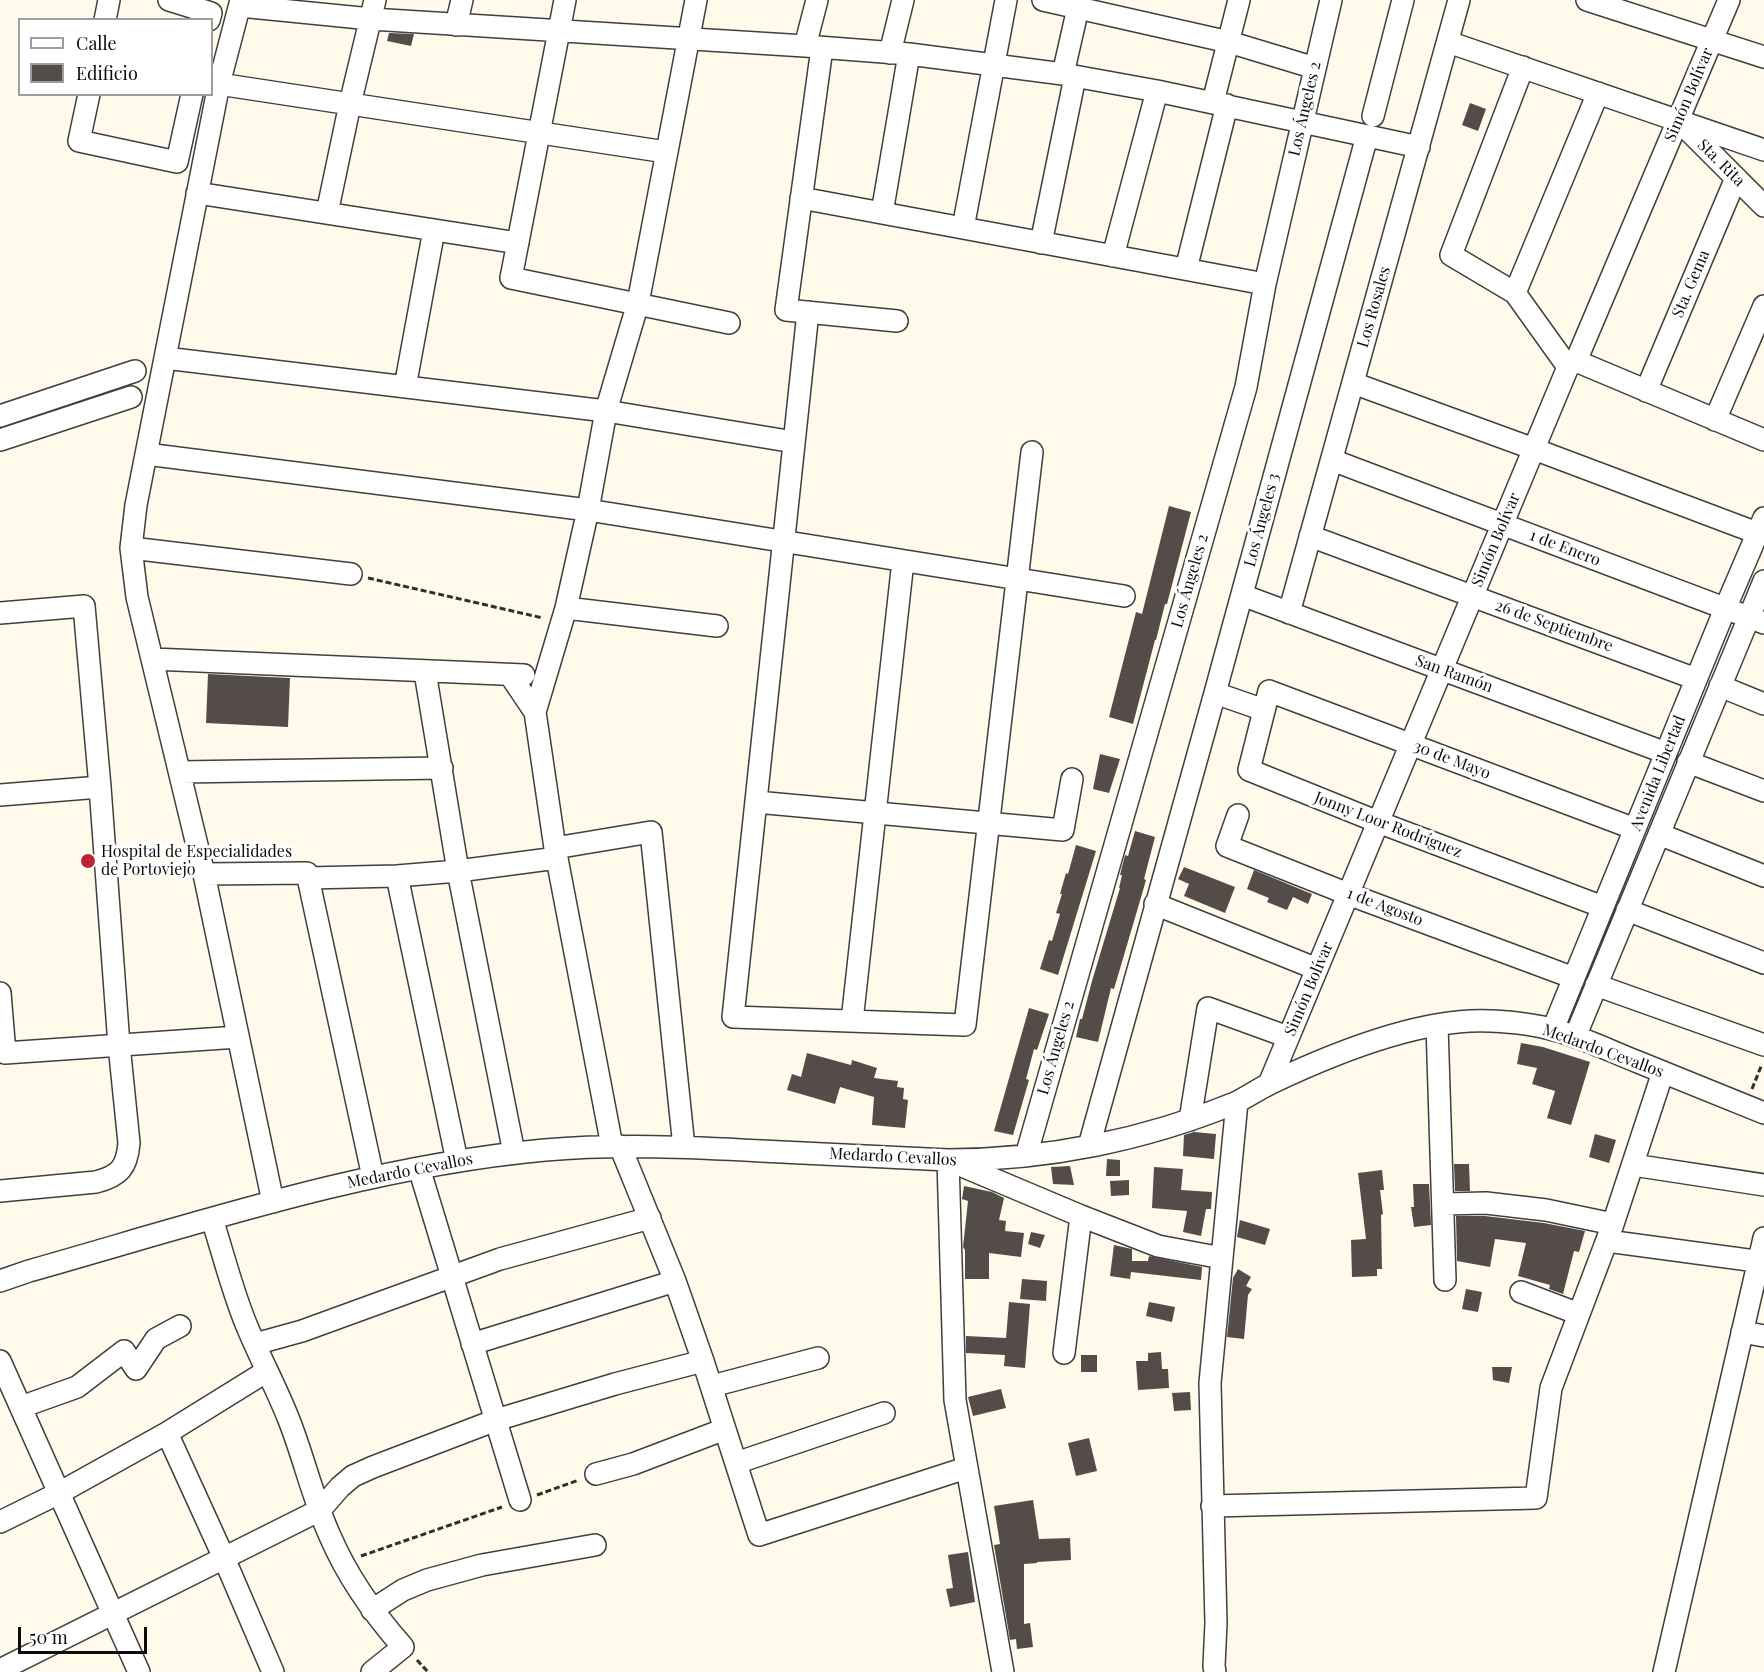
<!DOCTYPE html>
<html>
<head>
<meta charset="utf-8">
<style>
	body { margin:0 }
	#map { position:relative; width:1764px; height:1672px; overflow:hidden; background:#fffaea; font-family:"Playfair Display",serif }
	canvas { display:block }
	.legend { position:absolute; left:18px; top:18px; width:195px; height:78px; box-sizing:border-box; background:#fff; border:2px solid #9e9e9e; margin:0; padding:8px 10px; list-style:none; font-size:18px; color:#0c0c0c }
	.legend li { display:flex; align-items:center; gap:12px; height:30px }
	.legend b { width:30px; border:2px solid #9e9e9e }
	.scale { position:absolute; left:18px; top:1627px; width:129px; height:27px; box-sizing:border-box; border:3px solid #0c0c0c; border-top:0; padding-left:8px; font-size:18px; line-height:21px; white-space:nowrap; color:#0c0c0c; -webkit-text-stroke:4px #fff; paint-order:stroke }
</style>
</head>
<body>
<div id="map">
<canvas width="1764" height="1672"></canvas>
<ul class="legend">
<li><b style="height:8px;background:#fff"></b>Calle</li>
<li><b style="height:16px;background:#544c48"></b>Edificio</li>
</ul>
<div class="scale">50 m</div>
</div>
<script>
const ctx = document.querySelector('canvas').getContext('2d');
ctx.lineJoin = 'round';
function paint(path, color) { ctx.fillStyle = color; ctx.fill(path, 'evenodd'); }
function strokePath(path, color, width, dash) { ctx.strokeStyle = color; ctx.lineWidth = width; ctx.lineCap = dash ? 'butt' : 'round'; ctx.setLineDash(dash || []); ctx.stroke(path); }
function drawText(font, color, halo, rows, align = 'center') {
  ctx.font = font + ' "Playfair Display",serif'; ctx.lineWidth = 6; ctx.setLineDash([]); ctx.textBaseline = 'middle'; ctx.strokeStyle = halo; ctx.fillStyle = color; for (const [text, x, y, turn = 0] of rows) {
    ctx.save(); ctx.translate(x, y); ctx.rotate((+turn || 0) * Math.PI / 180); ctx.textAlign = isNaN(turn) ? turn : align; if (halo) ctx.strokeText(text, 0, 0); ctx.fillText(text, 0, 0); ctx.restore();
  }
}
paint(new Path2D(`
	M389 33 414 34 411 46 387 41Z
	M1470 103 1486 109 1478 131 1462 125Z
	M1169 506 1191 512 1167 604H1165L1156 640H1155L1133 724 1109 717 1136 612 1142 614Z
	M208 674 290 678 288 727 206 723Z
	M1100 754 1120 759 1109 793 1093 789Z
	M1135 831 1155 837 1144 879 1146 880 1142 894 1114 989 1111 988 1098 1042 1076 1037 1080 1019H1082L1092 981 1120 888H1119L1122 875H1120L1125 855 1128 856Z
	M1076 845 1096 851 1058 975 1040 969 1049 940 1052 941 1060 914 1056 913 1062 894H1060L1066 873 1068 874Z
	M1184 867 1235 887 1225 913 1184 896 1189 884 1178 879Z
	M1254 870 1312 894 1308 904 1293 897 1287 910 1267 902 1269 898 1247 889Z
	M1029 1008 1049 1014 1037 1050 1034 1049 1026 1079 1029 1080 1013 1135 994 1131Z
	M1521 1043 1543 1047 1590 1062 1571 1125 1547 1118 1555 1091 1532 1084 1537 1068 1517 1064Z
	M807 1053 851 1065 852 1060 877 1068 874 1078 898 1081 897 1087 904 1088 903 1099 908 1100 905 1128 872 1125 874 1097 840 1087 835 1104 787 1090 792 1074 801 1077Z
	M1194 1132 1216 1134 1214 1159 1183 1156 1184 1135Z
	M1595 1134 1616 1140 1609 1163 1589 1157Z
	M1107 1159 1120 1160V1176H1106Z
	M1454 1164H1469L1470 1191H1455Z
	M1070 1166 1074 1185 1053 1184 1051 1167Z
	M1154 1167 1183 1169 1181 1190 1212 1192 1211 1209H1206L1201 1236 1183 1232 1187 1211 1152 1208Z
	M1382 1170 1384 1190H1380L1383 1214 1381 1215 1382 1269H1377V1276L1352 1277 1351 1240 1366 1239 1358 1173Z
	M1129 1180V1195L1111 1196 1110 1181Z
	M1413 1184H1429L1431 1225 1414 1227 1411 1207H1414Z
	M964 1186 992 1192 1004 1198 999 1220 1006 1221 1005 1231 1024 1233 1021 1257 989 1253V1279H965V1250L963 1247 968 1201 962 1199Z
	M1456 1216H1485L1544 1223 1585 1231 1579 1252 1574 1251 1563 1294 1549 1289 1550 1285 1518 1276 1526 1243 1495 1239 1490 1267 1457 1261Z
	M1240 1220 1270 1229 1265 1245 1237 1237Z
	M1031 1232 1045 1235 1040 1248 1028 1244Z
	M1114 1245 1132 1249V1261H1148L1149 1256 1202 1267 1201 1280 1131 1272 1130 1279 1110 1276Z
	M1238 1269 1251 1277 1246 1286 1252 1289 1248 1295 1244 1339 1227 1337 1233 1278Z
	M1022 1279 1047 1281 1046 1301 1020 1299Z
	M1466 1289 1482 1292 1478 1312 1462 1309Z
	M1009 1302 1030 1304 1025 1368 1004 1366 1005 1355 966 1353V1336L1006 1338Z
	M1149 1302 1175 1307 1172 1322 1146 1316Z
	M1161 1352 1162 1369H1168L1169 1388 1138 1390 1136 1361H1148V1353Z
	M1081 1355H1097V1372H1081Z
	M1492 1367H1512L1509 1383 1493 1380Z
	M1001 1389 1006 1408 973 1416 968 1397Z
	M1190 1392 1191 1410 1174 1411 1172 1393Z
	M1089 1438 1097 1471 1076 1476 1068 1443Z
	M1033 1500 1039 1539 1070 1538 1071 1560 1037 1562V1563L1024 1564V1624L1030 1623 1033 1647 1017 1649 1016 1639 1010 1640 994 1545 1000 1544 994 1506Z
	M968 1552 975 1602 950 1607 946 1589 953 1588 948 1555Z`), '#544c48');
const minor = new Path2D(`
	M169 0 211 13 209 20
	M241 0 219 84 136 505 131 548 137 597 204 874 273 1202
	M565 0 511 278 729 323
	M1043 0 1229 42 1315 68
	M1587 0 1764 57
	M240 6 371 19 805 46 909 54 1063 74 1157 91 1419 147
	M105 20 109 0
	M456 25 462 0
	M1448 42 1764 150
	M805 46 817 0
	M822 48 786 310 897 321
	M890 53 903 0
	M1523 67 1451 255 1515 293 1568 367
	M1063 74 1078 8
	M219 84 666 152
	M89 94 79 141 177 162 192 94
	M1213 102 1239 0
	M1373 116 1403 0
	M1683 125 1764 206
	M197 193 518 243
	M801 198 1265 284
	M327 213 350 104 375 0
	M882 213 909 54
	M963 228 1006 0
	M1041 243 1075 77
	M1113 256 1157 91
	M1186 269 1227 105
	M1515 293 1598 93
	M808 312 733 1017 965 1025 1032 452
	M165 358 606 411 794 442
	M1576 361 1764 440
	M1353 383 1534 449 1757 533
	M405 387 434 230
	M1646 391 1736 178
	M0 416 135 371
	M1715 420 1764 306
	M0 440 131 397
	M146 454 588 510 1124 596
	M1332 460 1764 623
	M1310 536 1696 679
	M131 548 351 574
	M1242 595 1666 753
	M566 608 717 626
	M0 613 84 606 100 787 119 1045 129 1143C127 1168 119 1176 96 1182L0 1191
	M1289 613 1459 0
	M153 659 524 675
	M425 672 458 871 514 1153
	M510 675 535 712 555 848 612 1146
	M1720 686 1764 704
	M1215 693 1264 710
	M535 712 566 608 588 510 606 411 638 303 696 0
	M1688 762 1764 791
	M180 772 442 768
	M0 795 100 787
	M756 802 1063 830 1072 779
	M1238 815 1227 846 1348 894 1574 978
	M1659 834 1764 876
	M555 848 651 832 684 1147
	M204 874 307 873 373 1177
	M397 876 457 1161
	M308 878 397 876 458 871 557 858
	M1155 904 1317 969
	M1603 907 1378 822 1249 770 1269 691 1635 829
	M1627 910 1764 963
	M1596 985 1764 1045
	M0 993 5 1053 238 1037
	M852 1021 903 561
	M1437 1025 1445 1280
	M1553 1029 1725 609 1764 518
	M1575 1037 1764 581
	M1269 1084 1568 367 1576 361 1729 0
	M1190 1120 1208 1008 1288 1037
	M620 1146 675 1281 703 1361 759 1535 966 1468
	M1089 1146 1215 693 1367 136
	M1026 1156 1246 387 1265 284 1331 0
	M1633 1165 1764 1185
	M419 1168 520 1500
	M1443 1204 1486 1203 1546 1210 1613 1224
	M212 1219C223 1253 232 1290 246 1324 259 1356 276 1387 289 1420 304 1458 313 1499 330 1536 348 1578 373 1613 403 1647L372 1672
	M1607 1241 1764 1262
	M0 1281 29 1271C199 1223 369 1166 545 1150 617 1144 689 1147 761 1151 823 1154 886 1157 948 1160 1046 1160 1145 1140 1235 1103 1247 1097 1259 1089 1271 1083 1332 1054 1423 1017 1491 1021 1511 1022 1534 1024 1554 1030 1582 1037 1610 1051 1638 1062 1680 1079 1722 1096 1764 1113
	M1521 1292 1579 1314 1613 1224 1663 1072
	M1742 1332 1764 1336
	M255 1344 302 1331 500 1259 650 1218
	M472 1344 675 1281
	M1064 1353 1081 1216
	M0 1361 139 1672
	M712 1386 818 1358
	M21 1407 77 1387 124 1351 136 1369 156 1339 180 1326
	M167 1433 224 1558 273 1672
	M736 1463 884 1413
	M596 1474 633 1464 725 1429
	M1212 1506 1536 1498 1551 1388 1579 1314
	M0 1522 59 1493 167 1433 267 1371
	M372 1610 403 1590 427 1580 482 1565 595 1545
	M0 1670 320 1510 340 1487 353 1476 373 1467 496 1420 615 1384 703 1361
	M1003 1672 955 1400 948 1160 1081 1216 1158 1246 1222 1258
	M1215 1672 1214 1666 1216 1623 1210 1383 1237 1102
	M1664 1672 1764 1238`);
strokePath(minor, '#3f3f3f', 24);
strokePath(new Path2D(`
	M368 578 543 618
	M1752 1089 1762 1064
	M537 1495 579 1480
	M361 1556 502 1507
	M417 1660 428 1672`), '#2e2e2e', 3, [6, 3]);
strokePath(minor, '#fff', 21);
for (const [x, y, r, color] of [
	[88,861,8,"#ba2533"]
]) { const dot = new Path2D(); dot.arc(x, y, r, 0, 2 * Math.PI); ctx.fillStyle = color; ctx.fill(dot); strokePath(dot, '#fff', 2); }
drawText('16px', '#0c0c0c', '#fff', [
	["Simón Bolívar",1689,95,-67],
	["Los Ángeles 2",1305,109,-77],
	["Sta. Rita",1721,163,45],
	["Sta. Gema",1691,284,-67],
	["Los Rosales",1374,307,-74],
	["Los Ángeles 3",1262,520,-75],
	["Simón Bolívar",1496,540,-67],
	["1 de Enero",1565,548,21],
	["Los Ángeles 2",1190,581,-74],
	["26 de Septiembre",1554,626,20],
	["San Ramón",1454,674,20],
	["30 de Mayo",1452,760,21],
	["Avenida Libertad",1658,773,-68],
	["Jonny Loor Rodríguez",1388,825,21],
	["1 de Agosto",1385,907,21],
	["Simón Bolívar",1309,989,-67],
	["Los Ángeles 2",1056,1048,-74],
	["Medardo Cevallos",1603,1051,20],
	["Medardo Cevallos",893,1157,3],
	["Medardo Cevallos",410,1171,-11]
]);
drawText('16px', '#0c0c0c', '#fff', [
	["Hospital de Especialidades",101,852],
	["de Portoviejo",101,870]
], 'left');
</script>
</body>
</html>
